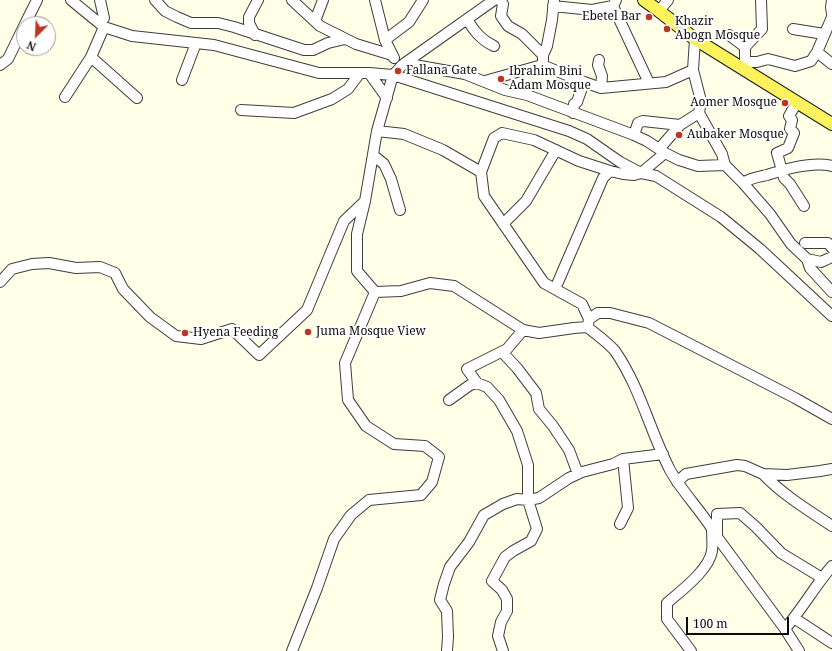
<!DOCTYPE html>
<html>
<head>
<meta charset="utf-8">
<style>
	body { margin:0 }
	#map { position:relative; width:832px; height:651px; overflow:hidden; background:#ffffe8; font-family:"Noto Serif",serif }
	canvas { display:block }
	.north { position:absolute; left:16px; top:16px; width:40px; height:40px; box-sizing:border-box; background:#fff; border:1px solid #9d9d9d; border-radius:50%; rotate:204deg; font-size:11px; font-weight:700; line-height:16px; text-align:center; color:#0b0b0b }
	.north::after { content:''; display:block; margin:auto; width:14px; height:18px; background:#bc3621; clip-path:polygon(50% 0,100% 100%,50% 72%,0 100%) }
	.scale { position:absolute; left:686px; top:617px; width:103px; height:18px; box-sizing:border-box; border:2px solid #0b0b0b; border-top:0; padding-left:5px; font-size:12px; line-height:14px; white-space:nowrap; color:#0b0b0b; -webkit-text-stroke:3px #fff; paint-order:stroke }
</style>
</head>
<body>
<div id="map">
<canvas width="832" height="651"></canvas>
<div class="north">N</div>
<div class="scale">100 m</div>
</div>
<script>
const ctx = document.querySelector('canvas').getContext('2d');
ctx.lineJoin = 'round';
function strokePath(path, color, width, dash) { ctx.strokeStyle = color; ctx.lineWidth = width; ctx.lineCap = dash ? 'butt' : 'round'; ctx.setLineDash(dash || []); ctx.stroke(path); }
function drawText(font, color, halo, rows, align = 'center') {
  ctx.font = font + ' "Noto Serif",serif'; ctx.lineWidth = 4; ctx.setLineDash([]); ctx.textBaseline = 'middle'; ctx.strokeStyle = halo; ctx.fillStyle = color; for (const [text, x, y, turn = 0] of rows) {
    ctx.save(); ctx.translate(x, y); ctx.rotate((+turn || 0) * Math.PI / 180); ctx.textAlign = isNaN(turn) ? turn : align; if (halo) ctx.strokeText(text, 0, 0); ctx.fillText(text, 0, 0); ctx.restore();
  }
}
const minor = new Path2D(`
	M71 0 104 27 132 36 214 45 319 73H369L387 98
	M100 0 104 18
	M155 0 165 11 177 17 191 23H218L234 27 304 50H313L328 43 345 39
	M292 0 320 26 356 44 392 55
	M375 0 385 40 394 58
	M494 0 405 63C400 66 398 71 393 75L377 131 365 201 357 234V271L375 292 401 291 430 283 454 286 523 330 539 333 574 328 587 327C595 333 609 344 615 351 640 387 650 431 670 470 683 494 704 513 717 537L785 629 799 651
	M500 0 503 4 501 16 508 26 522 34 543 55
	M761 0 762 29 745 47V62H757L768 59 795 66 811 61 817 52 832 17
	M832 0 831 7 832 14
	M553 6 592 10 613 6 616 0
	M613 6 649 83
	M659 11 668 0
	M467 19C474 31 481 40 494 46
	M315 21 323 0
	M25 24 37 0
	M793 29 824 34
	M255 35 249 23V17L258 0
	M729 35 745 47
	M385 40 409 22 423 0
	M817 52 832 64
	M91 57 137 98
	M599 60 598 65 602 76 601 88
	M543 61V55L547 46 552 20 554 0
	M405 63 420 66 465 74 505 90 527 95 634 135 647 141 665 153 679 160 698 166 725 165 743 183 770 214 791 244 807 259 810 268 832 292
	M0 65 8 59 24 26
	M693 70 701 101 699 113 722 154 725 165
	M369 73 393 75 569 131 587 139 620 162 641 173 656 176 721 217 760 249 832 316
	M182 80 196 43
	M485 81 542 65 584 82 601 88 666 82 693 70 695 39
	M65 97 91 57 104 27
	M797 102 789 116 792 120 790 129 794 133 788 148 777 153 784 178 790 184 804 206
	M241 110 294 113 332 99 348 89 360 73
	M573 113 574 104 577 102 584 82
	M377 131 404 134 443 150 481 172
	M634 135 638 123 643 121 680 125 699 113
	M659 149 680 125
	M373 155 384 164 391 179 400 210
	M743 183C750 178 758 177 767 175 785 169 813 161 832 166
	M503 224 526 201 556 150
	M805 243H828L832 248
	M807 259 821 262 832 257
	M0 282 12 269 32 264 49 263 76 268 100 267 115 273 123 289 150 317 176 336 201 339 232 329 259 355 307 310 344 221 365 201
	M555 289 603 178 610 171
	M589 319 582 304 544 283 484 196 481 172 494 138 502 133 534 140 579 161 610 171 623 174 634 175 641 173 665 153
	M588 325 589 319 598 313H610L649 323 795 398 832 419
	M503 353 517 368 536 393 539 409 553 426 569 450 578 474
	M477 383 467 369 507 349 523 330
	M449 400 470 385 477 383 487 387 499 400 517 431 528 465V500L539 498 569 478 582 472 613 464 623 459 663 454
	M763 474C783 495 808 510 832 526
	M677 482 686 474 737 465 745 466 763 474 787 475 820 471 832 469
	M620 524 628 508 623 459
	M717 536V514L740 513 756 527 781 553 822 578
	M794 618 832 643
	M785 629C802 609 815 586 832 566
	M292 651 317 588 334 539 351 515 369 500 421 495 432 482 439 457 425 446 394 444 366 426 348 400 345 363 375 292
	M447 651 448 637 447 611 440 600 444 584 450 567 469 542 484 515 503 504 517 499 528 500 537 529 531 541 513 551 505 557 492 581 502 590 507 599V611L501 622 498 636 503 651
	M691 651 667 619V603C682 590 709 570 712 551 713 544 712 536 712 529`);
const major = new Path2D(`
	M644 0 659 11 695 39 832 124`);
strokePath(minor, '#3e3e3e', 12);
strokePath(major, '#1c1c1c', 14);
strokePath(minor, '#fff', 10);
strokePath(major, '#fcf25b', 12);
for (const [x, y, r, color] of [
	[649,17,4,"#bc3621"],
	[667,29,4,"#bc3621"],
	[398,71,4,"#bc3621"],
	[501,79,4,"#bc3621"],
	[785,103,4,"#bc3621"],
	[679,135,4,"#bc3621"],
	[308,332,4,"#bc3621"],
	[185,333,4,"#bc3621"]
]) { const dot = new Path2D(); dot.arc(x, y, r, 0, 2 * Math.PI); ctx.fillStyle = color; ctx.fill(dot); strokePath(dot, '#fff', 1.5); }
drawText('12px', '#0b0b0b', '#fff', [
	["Ebetel Bar",641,17,"right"],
	["Khazir",675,22],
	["Abogn Mosque",675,36],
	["Fallana Gate",406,71],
	["Ibrahim Bini",509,72],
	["Adam Mosque",509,86],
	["Aomer Mosque",777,103,"right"],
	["Aubaker Mosque",687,135],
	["Juma Mosque View",316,332],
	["Hyena Feeding",193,333]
], 'left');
</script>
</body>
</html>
